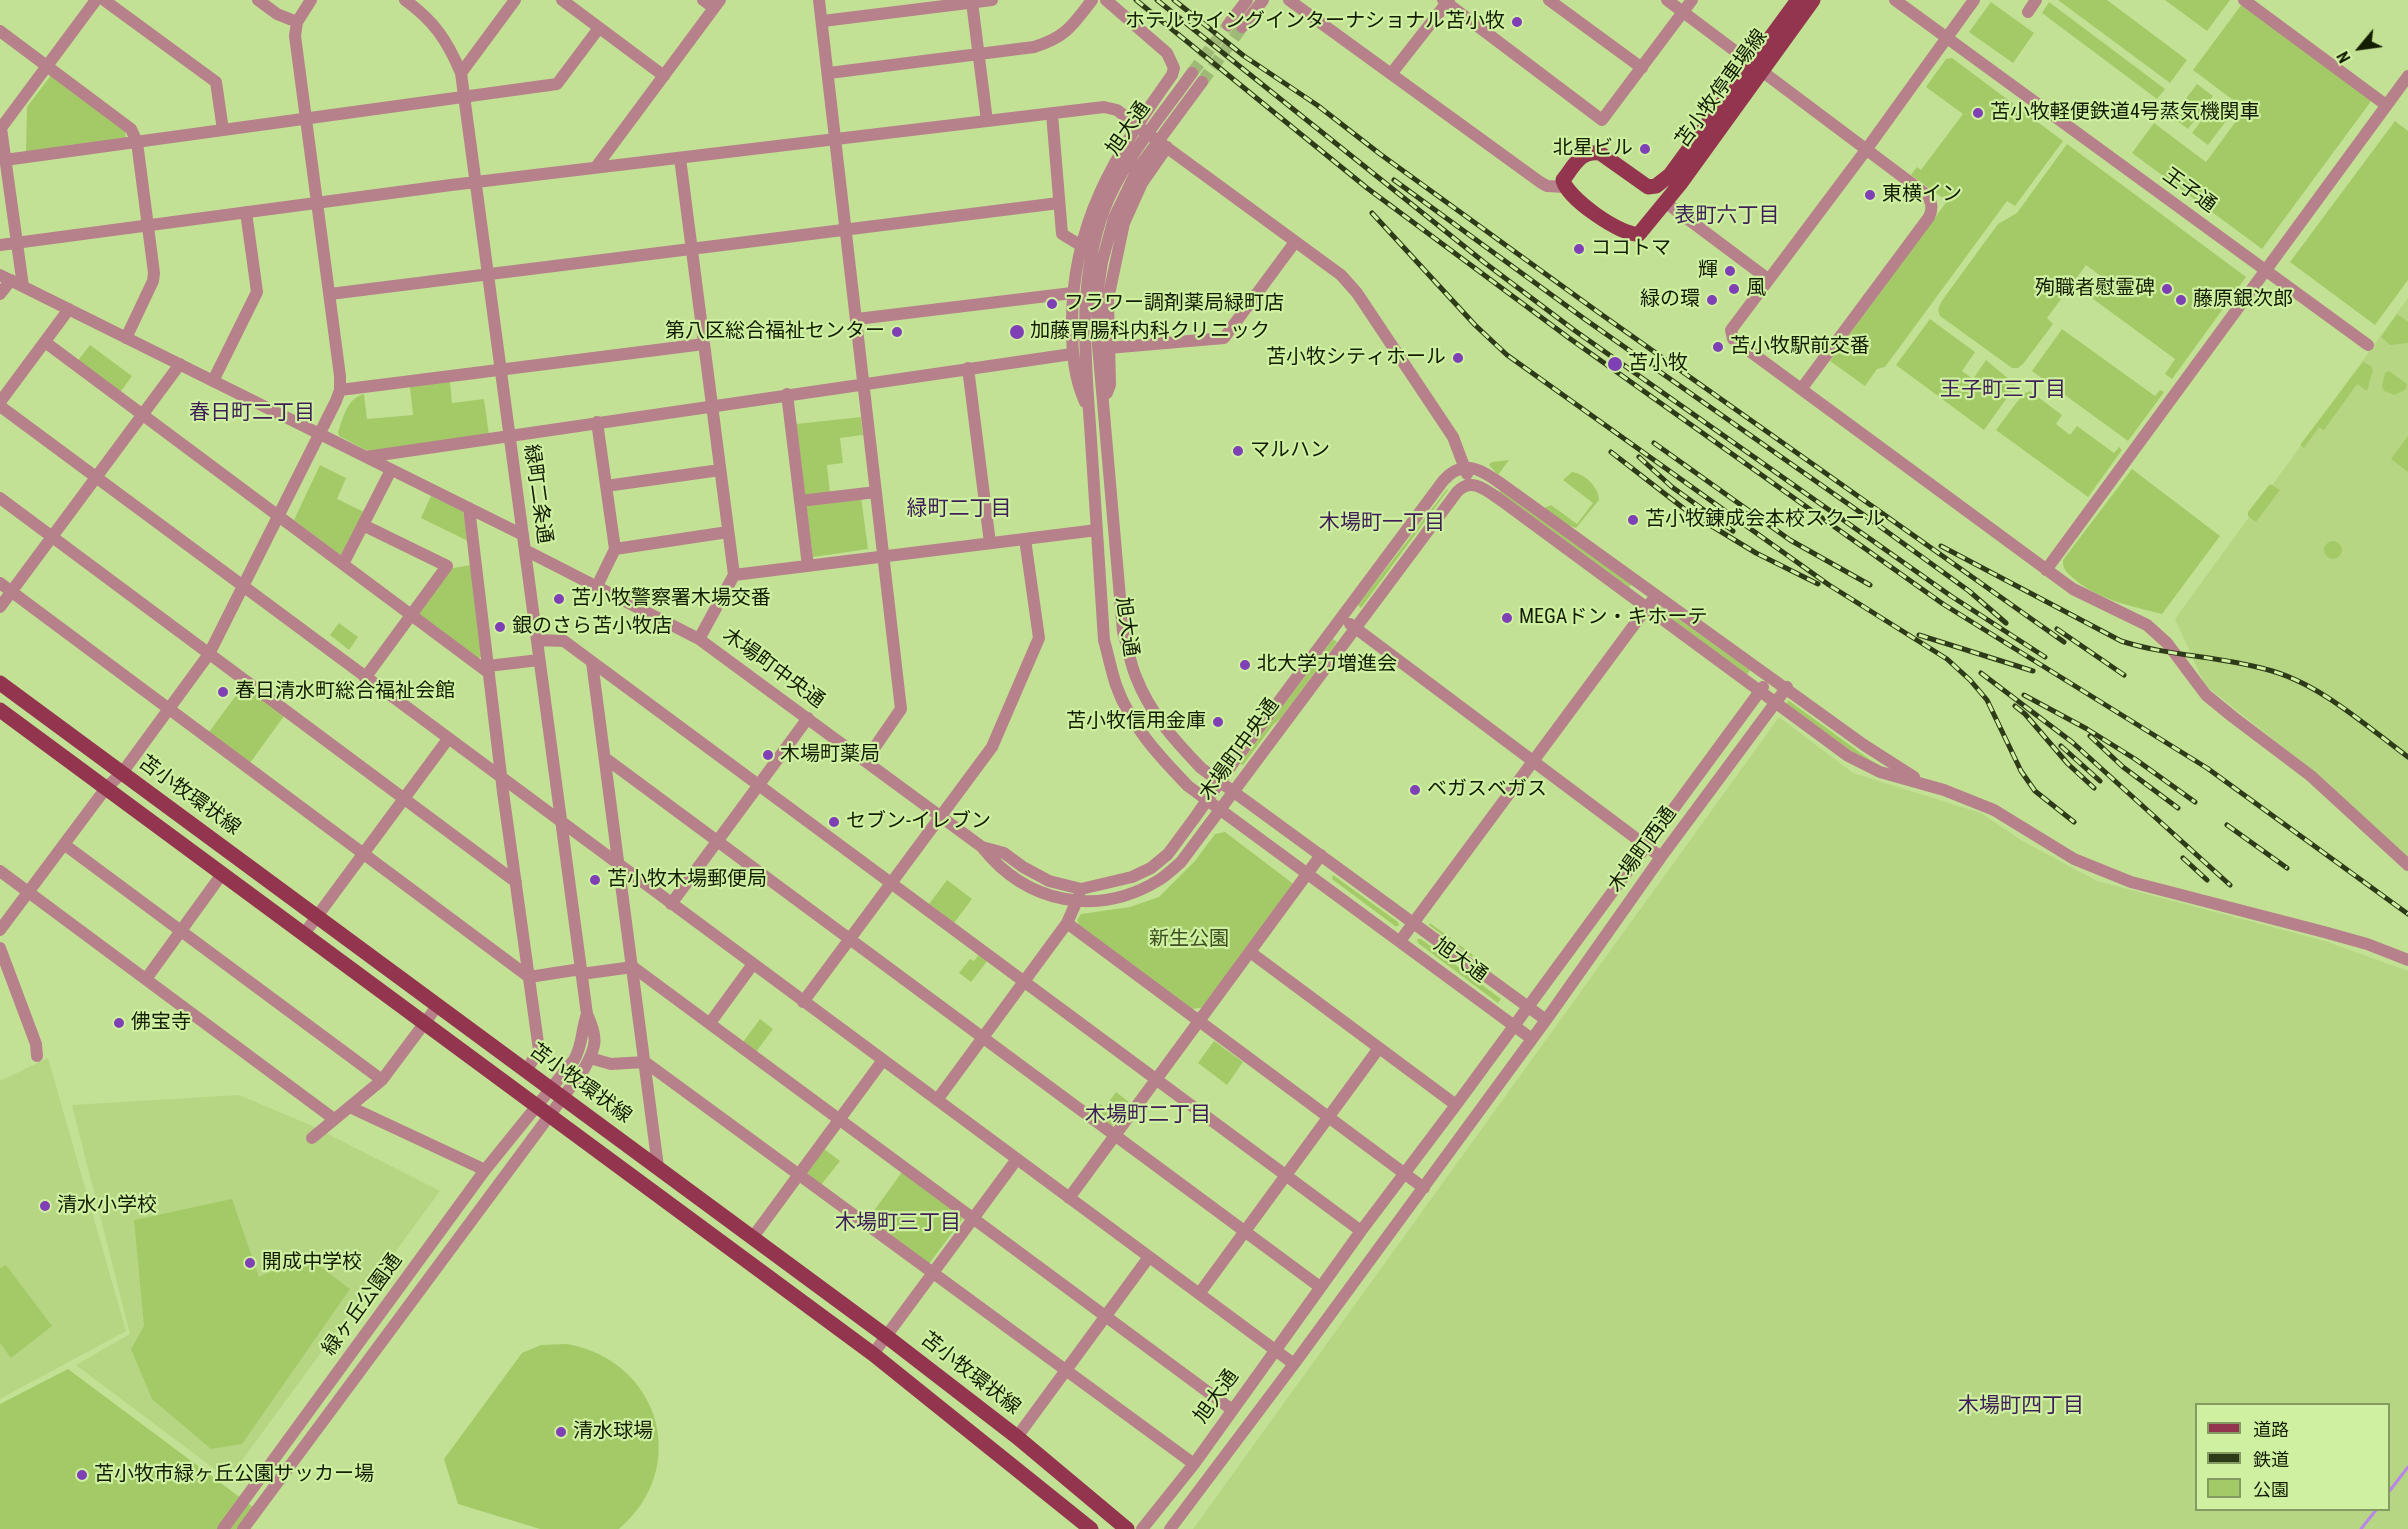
<!DOCTYPE html>
<html>
<head>
<meta charset="utf-8">
<style>
	body { margin:0 }
	#map { position:relative; width:2408px; height:1529px; overflow:hidden; background:#c2e194; font-family:"Roboto Condensed","Noto Sans JP",sans-serif }
	canvas { display:block }
	.legend { position:absolute; left:2195px; top:1403px; width:195px; height:108px; box-sizing:border-box; background:#cfefa1; border:2px solid #849b61; margin:0; padding:8px 10px; list-style:none; font-size:18px; color:#131d01 }
	.legend li { display:flex; align-items:center; gap:12px; height:30px }
	.legend b { width:30px; border:2px solid #849b61 }
	.north { position:absolute; left:2330px; top:18px; width:60px; height:60px; -webkit-text-stroke:4px #cfefa1; paint-order:stroke; rotate:241deg; font-size:16px; font-weight:700; line-height:24px; text-align:center; color:#131d01 }
	.north::after { content:''; display:block; margin:auto; width:21px; height:27px; background:#131d01; clip-path:polygon(50% 0,100% 100%,50% 72%,0 100%) }
</style>
</head>
<body>
<div id="map">
<canvas width="2408" height="1529"></canvas>
<ul class="legend">
<li><b style="height:8px;background:#943550"></b>道路</li>
<li><b style="height:8px;background:#2e3b18"></b>鉄道</li>
<li><b style="height:16px;background:#a4ca68"></b>公園</li>
</ul>
<div class="north">N</div>
</div>
<script>
const ctx = document.querySelector('canvas').getContext('2d');
ctx.lineJoin = 'round';
function paint(path, color) { ctx.fillStyle = color; ctx.fill(path, 'evenodd'); }
function strokePath(path, color, width, dash) { ctx.strokeStyle = color; ctx.lineWidth = width; ctx.lineCap = dash ? 'butt' : 'round'; ctx.setLineDash(dash || []); ctx.stroke(path); }
function drawText(font, color, halo, rows, align = 'center') {
  ctx.font = font + ' "Roboto Condensed","Noto Sans JP",sans-serif'; ctx.lineWidth = 4.5; ctx.setLineDash([]); ctx.textBaseline = 'middle'; ctx.strokeStyle = halo; ctx.fillStyle = color; for (const [text, x, y, turn = 0] of rows) {
    ctx.save(); ctx.translate(x, y); ctx.rotate((+turn || 0) * Math.PI / 180); ctx.textAlign = isNaN(turn) ? turn : align; if (halo) ctx.strokeText(text, 0, 0); ctx.fillText(text, 0, 0); ctx.restore();
  }
}
paint(new Path2D(`
	M2408 298V860L2323 779 2205 685 2175 619Z
	M1779 717 1853 773 1981 813 2021 840 2097 881 2325 941 2408 971V1529H1193ZM2196 1404H2388V1510H2196Z
	M48 1058 126 1331 0 1399V1081Z
	M239 1095 310 1125 440 1191 228 1479 76 1365 130 1334 72 1105Z`), '#b6d683');
paint(new Path2D(`
	M2058 0H2107L2187 60 2170 83Z
	M2165 0H2230L2207 31Z
	M1991 2 2034 33 2013 63 1969 32Z
	M2049 2 2165 89 2157 99 2042 13Z
	M2242 4 2372 100 2262 249 2132 153 2154 123 2206 162 2245 109 2193 70Z
	M1952 58 2063 141 2015 206 2007 201 1885 367 1877 369 1865 386 1830 361 1947 201 1911 175 1917 167 1921 170 1963 114 1926 87 1946 59Z
	M52 74 125 131 126 139 26 152 27 107Z
	M2197 84 2213 96 2188 129 2172 117Z
	M2217 100 2233 112 2208 145 2192 133Z
	M2395 121 2408 131V280L2375 325 2290 262Z
	M2067 144 2246 277 2172 379 2165 374 2175 359 2089 296 2102 277 2086 265 2047 318 2053 324 2023 364 2018 368H2012L1940 316 1938 310 1941 302 1998 224 2017 213Z
	M2397 314 2408 322V343L2390 345 2381 337Z
	M1930 319 1975 352 1962 371 1973 379 1986 360 2016 385 1984 430 1896 365Z
	M2062 329 2155 396 2160 390 2164 392 2128 441 2032 371Z
	M90 345 132 376 119 394 76 363Z
	M2363 362 2371 366 2373 370 2367 391 2357 384 2324 430 2319 427 2304 448 2300 445Z
	M2389 371 2407 384 2406 389 2395 395 2384 391 2382 386 2385 373Z
	M450 381 452 403 484 399 489 435 370 452 339 436 338 432C344 417 346 399 364 394L367 419 413 415 410 387Z
	M2030 391 2062 415 2056 424 2070 435 2077 426 2114 453 2119 447 2122 450 2088 497 1996 430 2023 394Z
	M861 417 863 435 840 438 843 463 827 465 830 493 805 496 796 424Z
	M2408 436V472L2391 459Z
	M1509 460 1498 475 1489 465 1492 462Z
	M320 465 346 478 337 499 364 512 343 554 340 555 294 520Z
	M2132 469 2220 536 2162 614C2131 606 2103 601 2078 582 2070 575 2062 571 2063 560Z
	M1572 472C1585 474 1599 487 1599 500L1576 528 1567 525 1544 508 1551 505 1577 524 1593 503 1563 480Z
	M2270 484 2280 490 2256 522 2248 516V512Z
	M1447 489 1448 490 1361 608 1358 605Z
	M1500 490 1632 584 1629 587 1499 492Z
	M431 496 463 511 468 541 421 518Z
	M861 497 868 549 813 557 806 504Z
	M2324 550a9 9 0 1 1 18 0a9 9 0 1 1-18 0Z
	M471 565 482 656 477 659 415 614 448 569Z
	M1661 607 1750 670 1747 675 1660 610Z
	M339 623 358 637 349 650 330 635Z
	M1333 639 1337 642 1281 718 1273 725 1243 765 1240 764Z
	M243 686 284 716 250 763 209 732Z
	M1788 700 1869 759 1887 770 1854 753 1787 704Z
	M1225 832 1296 886 1206 1007 1192 1009 1080 927 1077 920 1081 914 1130 907 1159 897 1195 861 1215 834Z
	M1333 875 1398 922 1399 926H1395L1332 879Z
	M947 880 972 899 954 923 929 904Z
	M1430 923 1473 955 1472 957 1429 925Z
	M1417 939H1421L1501 999 1498 1003 1418 943Z
	M979 954 988 960 971 982 959 973 970 959 974 961Z
	M760 1019 773 1029 756 1052 743 1042Z
	M1214 1041 1243 1062 1227 1085 1198 1063Z
	M1116 1092 1129 1102 1112 1126 1094 1112 1100 1104 1105 1107Z
	M824 1149 840 1161 821 1185 806 1174Z
	M902 1172 963 1218 929 1264 868 1219Z
	M232 1199 259 1277 305 1255 350 1289 242 1444 211 1449 152 1399 131 1349 144 1326 134 1220Z
	M6 1265 52 1326 11 1358 0 1343V1268Z
	M567 1344C659 1360 692 1467 619 1529H540L458 1504 444 1459 522 1353 541 1345Z
	M68 1369 257 1510 243 1529H0V1404Z`), '#a4ca68');
strokePath(new Path2D(`
	M2388 1493 2408 1467
	M2361 1529 2376 1510`), '#b985ea', 3);
strokePath(new Path2D(`
	M1192 73 1228 25
	M1202 82 1242 27`), '#9fba77', 12, [12, 6]);
strokePath(new Path2D(`
	M104 0 216 82 223 130
	M258 0 277 14 297 22
	M562 0 664 76
	M703 0 714 8
	M819 0 901 709 866 760
	M1289 0 1540 182 1547 186 1565 187
	M1443 0 1602 120 1692 0
	M1549 0 1642 68
	M1667 0 1927 195C1932 203 1933 208 1929 217L1802 388
	M1895 0 2368 345
	M1974 0 1866 150 1731 330 1733 339 2073 589 2147 625 2167 643 2206 695 2233 717 2311 776 2408 865
	M2244 0 2386 105
	M972 2 987 121
	M2028 12 2036 0
	M823 21 992 0
	M1228 25 1247 0
	M1242 27 1263 0
	M0 31 131 129 137 142 154 273 153 281 126 338
	M461 73 515 0
	M829 73 1034 47C1066 37 1072 26 1092 0
	M1192 73C1163 114 1121 163 1104 210 1076 285 1086 363 1091 440 1095 507 1100 573 1104 640 1108 654 1111 670 1116 685 1130 725 1159 756 1188 786L1532 1039
	M1391 74 1449 0
	M1052 114 1062 234 1080 245
	M1162 144 1341 275 1357 293 1453 437 1467 474
	M680 158 734 575 699 639
	M5 160 557 84 599 28
	M596 167 720 0
	M1665 202 1768 279
	M0 245 451 185 1104 107 1117 110 1143 130
	M0 275 523 535
	M23 286 1 128 96 0
	M0 294 11 280
	M330 294 1059 203
	M857 319 1072 293
	M45 342 489 673
	M1108 348 1224 338 1295 242
	M968 368 990 543
	M213 381 257 292 246 212
	M340 390 704 344
	M1107 393 1110 385 1108 299 1124 223 1142 183 1167 147
	M787 394 808 566
	M0 402 69 309
	M1085 402C1074 378 1072 352 1072 326 1071 224 1115 155 1172 75L1174 68 1167 53 1106 0
	M0 406 1294 1364
	M597 422 615 549 597 586
	M366 457 1072 354
	M606 486 720 470
	M0 498 516 882
	M800 501 876 492
	M469 508 503 792 539 1050 526 1071
	M363 525 447 566 365 678
	M615 549 728 532
	M525 550 699 639 982 847C1026 903 1097 918 1159 880 1167 875 1174 868 1181 862L1457 492C1472 476 1487 491 1502 501L1848 756 1880 772 1944 790 1994 810 2074 859 2131 882 2324 932 2367 944 2408 960
	M343 564 391 470
	M2046 570 2408 76
	M734 575 1097 530
	M0 583 529 977 581 969
	M0 607 180 364
	M1350 624 1661 857
	M537 640 564 641 1361 1231
	M592 662 658 1167
	M488 666 539 660
	M605 758 1320 1287
	M65 845 382 1080
	M982 847 1004 853 1023 867 1049 881 1081 889 1132 877 1151 868 1168 854 1196 816 1233 763 1443 481C1463 459 1479 468 1500 483L1864 745 1914 777
	M0 871 334 1119
	M671 904 808 718
	M1067 923 1424 1188
	M0 930 106 788 122 773 209 654 336 401 340 390V376L295 36 297 22 311 0
	M304 934 448 739
	M1400 941 1651 602
	M0 948 36 1044 37 1056
	M1250 952 1456 1105
	M581 974 633 967 1231 1409
	M146 979 222 874
	M803 1002 992 747 1039 638 1025 539
	M1546 1020 1661 857 1787 687
	M710 1023 753 964
	M590 1058 611 1064 645 1062 1194 1464
	M937 1100 1067 923 1079 896
	M350 1107 485 1170
	M312 1138 382 1080 438 1005
	M1069 1198 1321 855
	M753 1237 883 1060
	M1199 1294 1379 1048
	M873 1354 1017 1159
	M1017 1437 1149 1257
	M223 1529 485 1170 574 1060C583 1045 581 1030 587 1014
	M243 1529 584 1069C597 1046 598 1038 587 1014L461 73C447 40 434 21 405 0
	M1142 1529 1194 1464 1361 1231 1456 1105 1763 687
	M1170 1529 1294 1364 1546 1020 1201 768C1174 740 1150 713 1136 677 1130 663 1128 647 1123 632L1098 345 1097 295 1102 262 1114 218 1137 170 1202 82`), '#b7818b', 12);
strokePath(new Path2D(`
	M1798 0 1670 175 1656 186 1648 187 1600 153C1580 150 1574 166 1563 180 1567 198 1621 236 1639 234L1680 184 1813 0
	M0 683 886 1336 1017 1437 1127 1529
	M0 710 873 1354 1091 1529`), '#943550', 15);
const rail = new Path2D(`
	M1136 0 1367 188 1569 338 1943 604 2207 768 2408 914
	M1157 0 1485 263 1574 330 1951 596 2045 657
	M1174 0 1244 56 1317 105 1380 154 1598 312 2064 642
	M1394 180 1586 320 1864 515 1969 591 2006 623
	M1372 213 1475 325 1507 355 1829 585 1947 659 1970 680 1987 700 2021 771 2035 791 2074 822
	M1654 443 1790 540 1870 585
	M1611 452 1687 511 1756 553 1818 584
	M1639 457 1672 487 1733 531
	M1941 546 2121 641C2168 656 2217 656 2265 669 2318 682 2365 725 2408 757
	M2057 629 2124 675
	M1919 635 2033 671
	M1981 673 2072 742 2230 885
	M2024 695 2087 729 2135 759 2195 802
	M2015 706 2025 714 2068 764 2094 788
	M2090 736 2123 767 2178 808
	M2061 746 2100 781
	M2227 825 2287 868
	M2183 858 2207 880`);
strokePath(rail, '#2e3b18', 5);
strokePath(rail, '#cfefa1', 3, [9]);
strokePath(new Path2D(`
	M1143 130 1162 144`), '#b7818b', 12);
for (const [x, y, r, color] of [
	[1517,22,6,"#8040b5"],
	[1978,113,6,"#8040b5"],
	[1645,149,6,"#8040b5"],
	[1870,195,6,"#8040b5"],
	[1579,249,6,"#8040b5"],
	[1730,271,6,"#8040b5"],
	[1734,289,6,"#8040b5"],
	[2167,289,6,"#8040b5"],
	[1712,300,6,"#8040b5"],
	[2181,300,6,"#8040b5"],
	[1052,304,6,"#8040b5"],
	[897,332,6,"#8040b5"],
	[1017,332,8,"#8040b5"],
	[1718,347,6,"#8040b5"],
	[1458,358,6,"#8040b5"],
	[1615,364,8,"#8040b5"],
	[1238,451,6,"#8040b5"],
	[1633,520,6,"#8040b5"],
	[559,599,6,"#8040b5"],
	[1507,618,6,"#8040b5"],
	[500,627,6,"#8040b5"],
	[1245,665,6,"#8040b5"],
	[223,692,6,"#8040b5"],
	[1218,722,6,"#8040b5"],
	[768,755,6,"#8040b5"],
	[1415,790,6,"#8040b5"],
	[834,822,6,"#8040b5"],
	[595,880,6,"#8040b5"],
	[119,1023,6,"#8040b5"],
	[45,1206,6,"#8040b5"],
	[250,1263,6,"#8040b5"],
	[561,1432,6,"#8040b5"],
	[82,1475,6,"#8040b5"]
]) { const dot = new Path2D(); dot.arc(x, y, r, 0, 2 * Math.PI); ctx.fillStyle = color; ctx.fill(dot); strokePath(dot, '#cfefa1', 2); }
drawText('20px', '#131d01', '#cfefa1', [
	["ホテルウイングインターナショナル苫小牧",1505,22,"right"],
	["苫小牧軽便鉄道4号蒸気機関車",1990,113],
	["北星ビル",1633,149,"right"],
	["東横イン",1882,195],
	["ココトマ",1591,249],
	["輝",1718,271,"right"],
	["風",1746,289],
	["殉職者慰霊碑",2155,289,"right"],
	["緑の環",1700,300,"right"],
	["藤原銀次郎",2193,300],
	["フラワー調剤薬局緑町店",1064,304],
	["第八区総合福祉センター",885,332,"right"],
	["加藤胃腸科内科クリニック",1030,332],
	["苫小牧駅前交番",1730,347],
	["苫小牧シティホール",1446,358,"right"],
	["苫小牧",1628,364],
	["マルハン",1250,451],
	["苫小牧錬成会本校スクール",1645,520],
	["苫小牧警察署木場交番",571,599],
	["MEGAドン・キホーテ",1519,618],
	["銀のさら苫小牧店",512,627],
	["北大学力増進会",1257,665],
	["春日清水町総合福祉会館",235,692],
	["苫小牧信用金庫",1206,722,"right"],
	["木場町薬局",780,755],
	["ベガスベガス",1427,790],
	["セブン-イレブン",846,822],
	["苫小牧木場郵便局",607,880],
	["佛宝寺",131,1023],
	["清水小学校",57,1206],
	["開成中学校",262,1263],
	["清水球場",573,1432],
	["苫小牧市緑ヶ丘公園サッカー場",94,1475]
], 'left');
drawText('20px', '#131d01', '#cfefa1', [
	["苫小牧停車場線",1722,89,-54],
	["旭大通",1129,129,-55],
	["王子通",2189,191,36],
	["緑町二条通",537,494,82],
	["旭大通",1126,627,82],
	["木場町中央通",773,669,36],
	["木場町中央通",1240,750,-54],
	["苫小牧環状線",189,796,36],
	["木場町西通",1643,850,-54],
	["旭大通",1460,961,36],
	["苫小牧環状線",580,1084,36],
	["緑ヶ丘公園通",363,1305,-54],
	["苫小牧環状線",970,1374,38],
	["旭大通",1217,1397,-54]
]);
drawText('20px', '#3e4f21', '#cfefa1', [
	["新生公園",1189,940]
]);
drawText('21px', '#3d1e57', '#cfefa1', [
	["表町六丁目",1727,217],
	["王子町三丁目",2003,391],
	["春日町二丁目",252,414],
	["緑町二丁目",959,510],
	["木場町一丁目",1382,524],
	["木場町二丁目",1148,1116],
	["木場町三丁目",898,1224],
	["木場町四丁目",2021,1407]
]);
</script>
</body>
</html>
